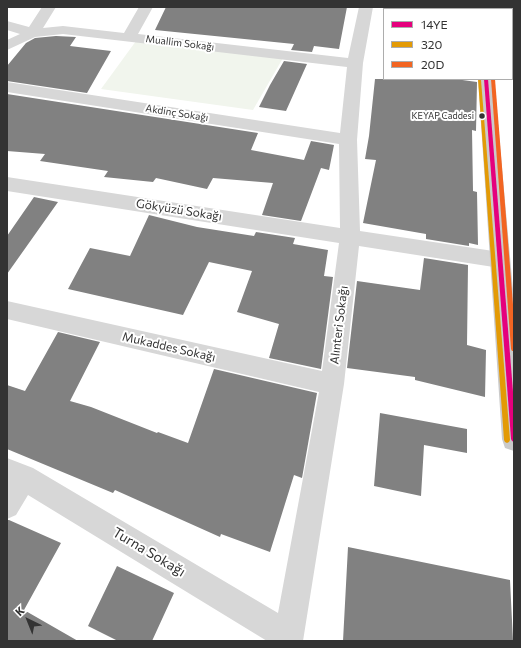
<!DOCTYPE html>
<html>
<head>
<meta charset="utf-8">
<style>
	body { margin:0 }
	#map { position:relative; width:521px; height:648px; overflow:hidden; background:#fff; font-family:Commissioner,sans-serif }
	canvas { display:block }
	.frame { position:absolute; inset:0; border:8px solid #333; pointer-events:none }
	.legend { position:absolute; left:383px; top:8px; width:130px; height:72px; box-sizing:border-box; background:#fff; border:1px solid #adadad; margin:0; padding:5px 7px; list-style:none; font-size:12px; color:#333 }
	.legend li { display:flex; align-items:center; gap:8px; height:20px }
	.legend b { width:20px; border:1px solid #adadad }
	.north { position:absolute; left:8px; top:600px; width:40px; height:40px; -webkit-text-stroke:3px #fff; paint-order:stroke; rotate:317deg; font-size:11px; font-weight:700; line-height:16px; text-align:center; color:#333 }
	.north::after { content:''; display:block; margin:auto; width:14px; height:18px; background:#333; clip-path:polygon(50% 0,100% 100%,50% 72%,0 100%) }
</style>
</head>
<body>
<div id="map">
<canvas width="521" height="648"></canvas>
<div class="frame"></div>
<ul class="legend">
<li><b style="height:5px;background:#e5007d"></b>14YE</li>
<li><b style="height:5px;background:#e39a05"></b>320</li>
<li><b style="height:5px;background:#f26522"></b>20D</li>
</ul>
<div class="north">K</div>
</div>
<script>
const ctx = document.querySelector('canvas').getContext('2d');
ctx.lineJoin = 'round';
function paint(path, color) { ctx.fillStyle = color; ctx.fill(path, 'evenodd'); }
function strokePath(path, color, width, dash) { ctx.strokeStyle = color; ctx.lineWidth = width; ctx.lineCap = dash ? 'butt' : 'round'; ctx.setLineDash(dash || []); ctx.stroke(path); }
function drawText(font, color, halo, rows, align = 'center') {
  ctx.font = font + ' Commissioner,sans-serif'; ctx.lineWidth = 4; ctx.setLineDash([]); ctx.textBaseline = 'middle'; ctx.strokeStyle = halo; ctx.fillStyle = color; for (const [text, x, y, turn = 0] of rows) {
    ctx.save(); ctx.translate(x, y); ctx.rotate((+turn || 0) * Math.PI / 180); ctx.textAlign = isNaN(turn) ? turn : align; if (halo) ctx.strokeText(text, 0, 0); ctx.fillText(text, 0, 0); ctx.restore();
  }
}
paint(new Path2D(`
	M136 41 283 58 253 110 101 89Z`), '#f1f5ed');
paint(new Path2D(`
	M166 7H347L339 49 314 46 312 52 291 50 294 44 155 30Z
	M56 36 76 37 70 46 111 51 87 93 7 81V66L26 43 35 38Z
	M284 61 307 64 286 111 259 107 270 85Z
	M375 79H455L477 82 476 131 472 130 473 191 477 192 478 245 469 243V246L426 239V234L363 223 376 160 365 159 369 136Z
	M7 94 258 133 251 150 304 160 311 141 334 145 329 170 321 168 301 221 262 215 273 183 213 178 207 189 156 178 153 182 104 177 108 171 40 161 45 154 7 151Z
	M34 197 58 202 7 274V236Z
	M149 215 197 227 254 236 256 232 295 238 293 244 328 250 324 276 333 277 321 369 269 358 279 324 237 312 252 271 209 262 183 315 68 289 90 248 130 256Z
	M424 258 468 265 467 345 486 350 485 397 415 380V377L347 368 357 281 420 290Z
	M58 332 100 342 70 401 91 407 157 433 158 432 188 443 214 369 317 393 302 478 294 475 270 552 221 534 220 537 115 490 113 493 7 449V385L25 391Z
	M380 413 467 429V453L424 445 421 496 374 486Z
	M7 520H9L61 543 24 610 78 641H7Z
	M348 547 510 580 513 641H343Z
	M117 566 174 593 152 641H118L88 626Z`), '#818181');
paint(new Path2D(`
	M42 7H56L43 28 63 26 124 33 139 7H153L138 34 348 58 359 7H373L363 63 357 140 360 231 500 252 507 254 510 260 507 266 500 268 359 246 344 384 303 641H267L28 495 16 515 7 519V458L33 468 278 613 319 392 7 319V301L322 371 339 243 7 191V177L340 228 339 144 7 92V82L340 133 347 67 63 34 35 37 7 50V40L20 34 7 30V21L29 27Z`), '#d7d7d7');
paint(new Path2D(`
	M473 7H487V9H473Z
	M478 79H494L514 301V451L505 448 502 439Z`), '#cacaca');
paint(new Path2D(`
	M484 79H488L514 404V442L512 441 511 439Z`), '#e5007d');
paint(new Path2D(`
	M478 79 481 80 510 440 509 442 507 443 505 442 504 440Z`), '#e39a05');
paint(new Path2D(`
	M491 79H495L514 317V351H512L511 349Z`), '#f26522');
for (const [x, y, r, color] of [
	[482,116,3.5,"#333"]
]) { const dot = new Path2D(); dot.arc(x, y, r, 0, 2 * Math.PI); ctx.fillStyle = color; ctx.fill(dot); strokePath(dot, '#fff', 1.5); }
drawText('9px', '#333', '#fff', [
	["KEYAP Caddesi",474,116]
], 'right');
drawText('10px', '#333', '#fff', [
	["Muallim Sokağı",180,43,7],
	["Akdinç Sokağı",177,113,9]
]);
drawText('12px', '#333', '#fff', [
	["Gökyüzü Sokağı",179,210,9],
	["Alınteri Sokağı",339,325,-83],
	["Mukaddes Sokağı",169,347,13]
]);
drawText('14px', '#333', '#fff', [
	["Turna Sokağı",149,552,31]
]);
</script>
</body>
</html>
